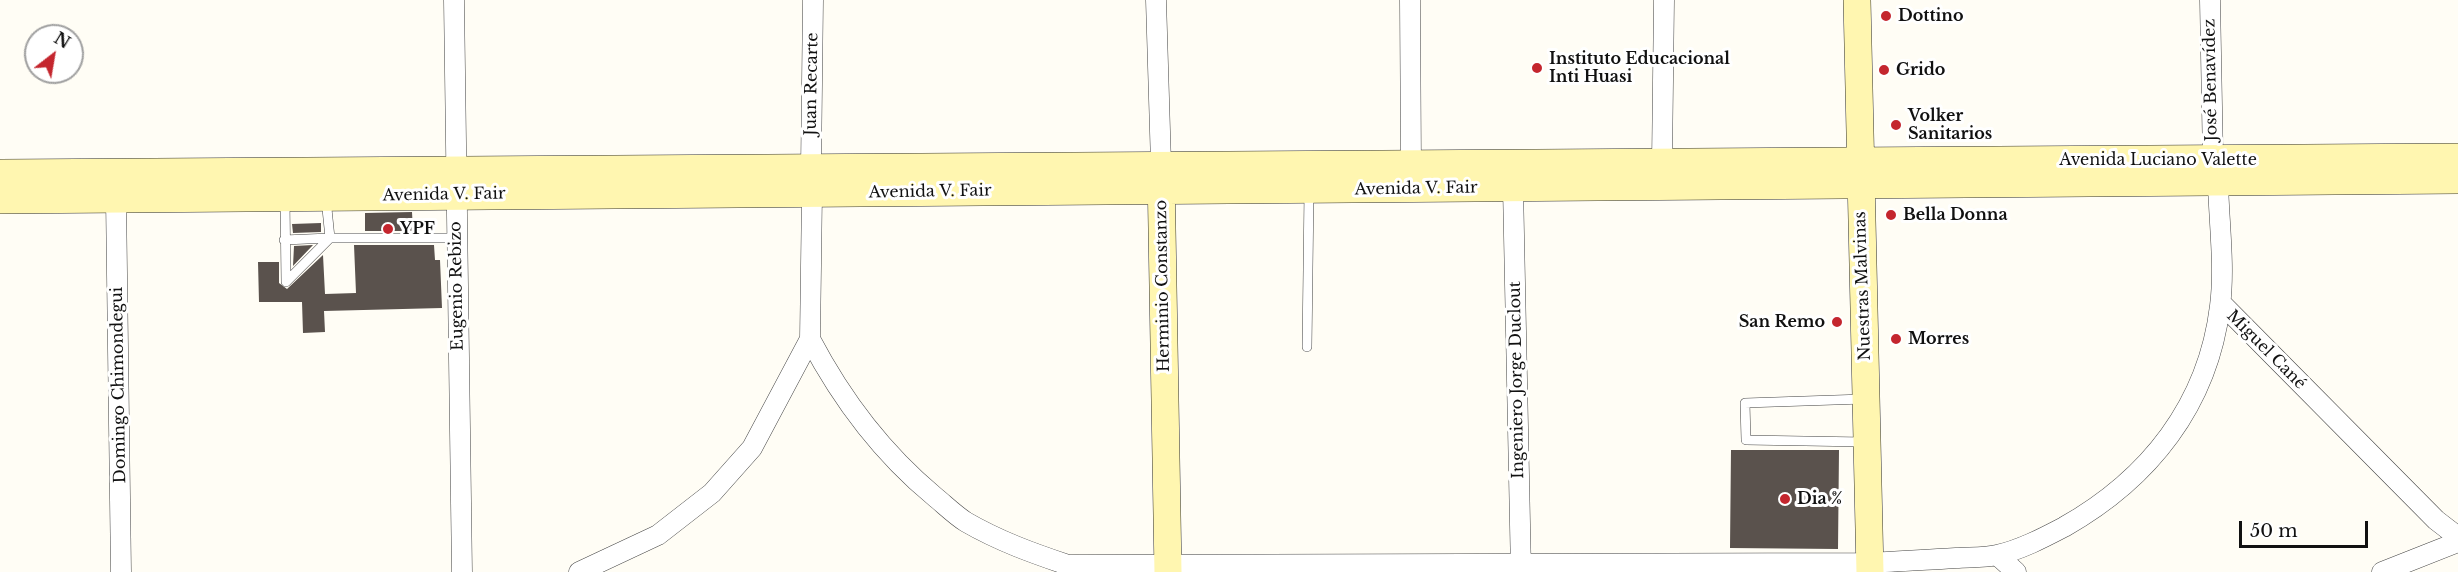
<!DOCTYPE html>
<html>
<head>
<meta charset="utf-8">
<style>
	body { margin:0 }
	#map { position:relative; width:2458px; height:572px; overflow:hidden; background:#fffdf5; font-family:"Libre Baskerville",serif }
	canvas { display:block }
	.north { position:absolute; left:24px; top:24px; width:60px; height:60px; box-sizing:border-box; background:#fff; border:2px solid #a0a0a0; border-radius:50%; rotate:31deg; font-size:16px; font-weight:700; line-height:24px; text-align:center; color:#111 }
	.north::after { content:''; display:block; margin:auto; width:21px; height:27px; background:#c4262e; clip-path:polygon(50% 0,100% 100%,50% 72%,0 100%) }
	.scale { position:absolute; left:2239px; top:521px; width:129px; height:27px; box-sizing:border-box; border:3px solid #111; border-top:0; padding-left:8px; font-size:18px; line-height:21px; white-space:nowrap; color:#111; -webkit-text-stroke:4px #fff; paint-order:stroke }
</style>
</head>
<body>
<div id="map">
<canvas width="2458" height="572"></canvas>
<div class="north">N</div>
<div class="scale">50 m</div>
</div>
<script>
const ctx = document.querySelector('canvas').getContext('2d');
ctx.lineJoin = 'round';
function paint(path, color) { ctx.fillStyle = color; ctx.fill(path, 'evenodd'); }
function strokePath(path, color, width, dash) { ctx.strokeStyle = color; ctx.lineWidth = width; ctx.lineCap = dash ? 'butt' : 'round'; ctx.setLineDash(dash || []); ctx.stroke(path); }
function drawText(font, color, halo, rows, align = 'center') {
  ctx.font = font + ' "Libre Baskerville",serif'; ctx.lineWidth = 6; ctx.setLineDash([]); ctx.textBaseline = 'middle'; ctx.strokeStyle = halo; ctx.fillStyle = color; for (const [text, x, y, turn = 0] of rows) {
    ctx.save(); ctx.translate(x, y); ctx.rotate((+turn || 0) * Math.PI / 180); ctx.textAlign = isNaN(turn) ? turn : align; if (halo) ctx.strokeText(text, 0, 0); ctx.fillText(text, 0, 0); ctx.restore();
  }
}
paint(new Path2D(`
	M412 212 413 231H365V213Z
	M321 223V232L293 233 292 224Z
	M313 245 293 266 294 246Z
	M354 245H434L435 260H440L442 308 324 311 325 332 303 333 302 302H259L258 262H279V283L287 289 323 255 325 294 356 293Z
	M1731 450H1839L1838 549 1730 548Z`), '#5a524d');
const lane = new Path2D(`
	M326 199 330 238H456
	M285 200 286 282 330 238
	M284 240 330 238
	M1307 347 1309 192
	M1864 442 1746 440 1745 403 1864 399`);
const street = new Path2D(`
	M454 0 462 572
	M1156 0 1161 164
	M1410 0 1411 164
	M2210 0 2213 160
	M1662 162 1664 0
	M811 168 813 0
	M1513 187 1521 572
	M116 199 121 572
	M2221 303 2436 520 2458 537
	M810 339C842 400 881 452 934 496 945 505 955 515 966 522 999 541 1032 553 1068 565L1869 563C1898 561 1927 560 1956 558 1969 557 1984 558 1997 555 2020 550 2043 538 2064 527 2149 479 2208 405 2220 306 2225 267 2219 222 2218 183
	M1997 555 2016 572
	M579 572 658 535 712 493 752 448 810 339 812 193
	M2382 572 2458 542`);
const secondary = new Path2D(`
	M1857 0 1870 572
	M1161 171 1168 572
	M0 173 2458 157
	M0 200 2458 180`);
strokePath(lane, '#444', 10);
strokePath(street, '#444', 21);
strokePath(secondary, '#333', 28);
strokePath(lane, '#fff', 9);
strokePath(street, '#fff', 20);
strokePath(secondary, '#fff6b0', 27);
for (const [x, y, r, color] of [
	[1886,16,6,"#c4262e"],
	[1537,68,6,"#c4262e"],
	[1884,70,6,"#c4262e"],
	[1896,125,6,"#c4262e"],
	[1891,215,6,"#c4262e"],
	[388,229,6,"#c4262e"],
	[1837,322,6,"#c4262e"],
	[1896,339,6,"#c4262e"],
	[1785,499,6,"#c4262e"]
]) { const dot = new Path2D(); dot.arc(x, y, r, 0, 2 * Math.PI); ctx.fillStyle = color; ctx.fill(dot); strokePath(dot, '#fff', 2); }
drawText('bold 16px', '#111', '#fff', [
	["Dottino",1898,16],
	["Instituto Educacional",1549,59],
	["Inti Huasi",1549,77],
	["Grido",1896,70],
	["Volker",1908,116],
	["Sanitarios",1908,134],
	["Bella Donna",1903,215],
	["YPF",400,229],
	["San Remo",1825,322,"right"],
	["Morres",1908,339],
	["Dia %",1797,499]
], 'left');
drawText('16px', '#111', '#fff', [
	["José Benavídez",2211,80,-91],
	["Juan Recarte",812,84,-89],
	["Avenida Luciano Valette",2158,160],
	["Avenida V. Fair",1416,189,-1],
	["Avenida V. Fair",930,192,-1],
	["Avenida V. Fair",444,195,-1],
	["Eugenio Rebizo",457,286,-91],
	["Herminio Constanzo",1163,286,-91],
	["Nuestras Malvinas",1863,286,-92],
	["Miguel Cané",2266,350,45],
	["Ingeniero Jorge Duclout",1517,380,-91],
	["Domingo Chimondegui",119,385,-91]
]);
</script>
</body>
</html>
